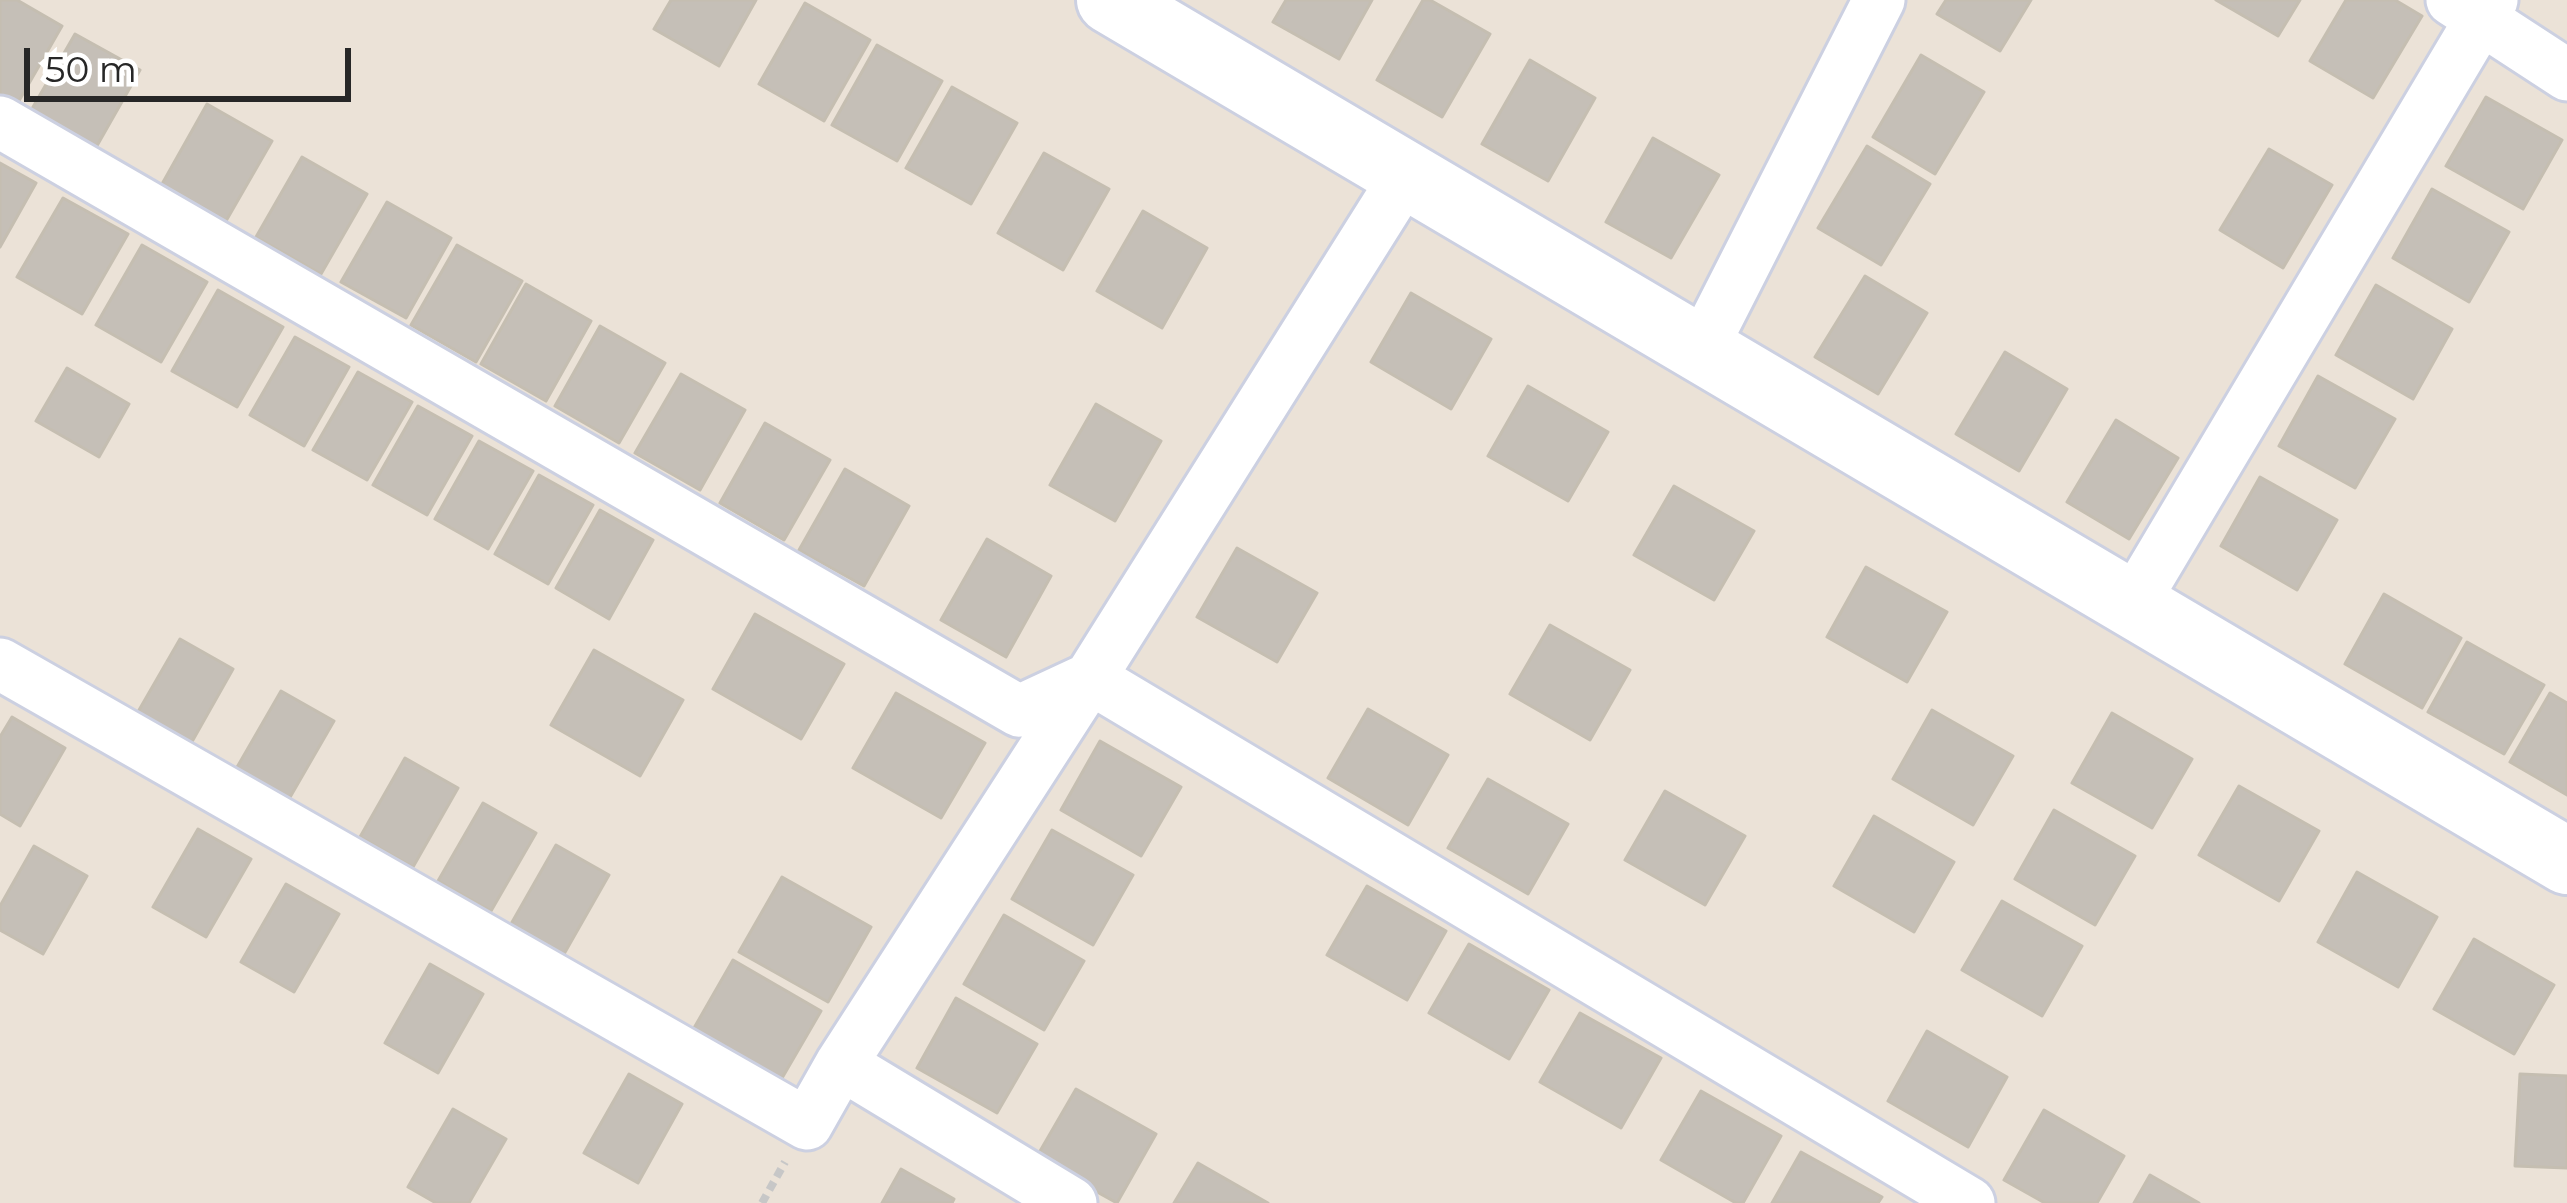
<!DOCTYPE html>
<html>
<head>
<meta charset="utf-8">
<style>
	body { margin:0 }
	#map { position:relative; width:2567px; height:1203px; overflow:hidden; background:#ebe2d7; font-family:Montserrat,sans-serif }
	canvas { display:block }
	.scale { position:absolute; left:24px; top:48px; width:327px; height:54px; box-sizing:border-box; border:6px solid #272727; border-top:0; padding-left:15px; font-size:36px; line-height:42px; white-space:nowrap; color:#272727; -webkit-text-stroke:9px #fff; paint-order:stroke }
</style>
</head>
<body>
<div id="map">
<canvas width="2567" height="1203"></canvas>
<div class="scale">50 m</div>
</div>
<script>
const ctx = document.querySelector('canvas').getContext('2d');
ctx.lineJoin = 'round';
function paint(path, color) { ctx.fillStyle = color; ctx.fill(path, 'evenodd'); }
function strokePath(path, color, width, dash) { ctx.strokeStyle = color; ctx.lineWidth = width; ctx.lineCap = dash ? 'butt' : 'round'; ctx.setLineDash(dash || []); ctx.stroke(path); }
const building = new Path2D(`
	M0 0H17L62 26 16 106 0 97Z
	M671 0H756L719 66 654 29Z
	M1286 0H1372L1339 59 1273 22Z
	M1423 0H1430L1490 34 1442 117 1377 80Z
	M1946 0H2031L2000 51 1937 14Z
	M2216 0H2300L2278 36Z
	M2346 0H2395L2422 16 2373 98 2310 61Z
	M805 3 870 40 824 121 759 84Z
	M75 34 140 70 94 151 29 114Z
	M877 45 942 81 897 161 832 125Z
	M1921 55 1984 92 1935 174 1873 137Z
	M1530 60 1595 98 1548 181 1482 144Z
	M952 87 1017 123 971 204 906 168Z
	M2486 97 2562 140 2523 209 2446 166Z
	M207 104 272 141 226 221 162 184Z
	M1653 138 1719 175 1671 258 1606 222Z
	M1867 146 1930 184 1881 265 1818 228Z
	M2269 149 2332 185 2283 268 2220 230Z
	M1044 153 1109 189 1063 270 998 233Z
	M302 157 367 194 321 274 256 237Z
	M0 163 36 183 0 247Z
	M2432 189 2509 232 2469 302 2393 258Z
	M63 198 128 234 82 314 17 277Z
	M387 202 451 238 406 318 341 282Z
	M1143 211 1207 248 1162 328 1097 291Z
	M142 245 207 282 161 362 96 325Z
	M457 245 522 281 476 362 411 325Z
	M1865 276 1927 313 1878 394 1815 357Z
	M526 284 591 321 546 401 481 364Z
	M2376 285 2452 329 2413 399 2336 355Z
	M218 290 283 327 237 407 172 371Z
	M1411 293 1491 339 1451 409 1371 362Z
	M600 326 665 363 619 443 555 406Z
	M295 337 349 367 304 446 250 415Z
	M2005 352 2067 389 2019 471 1956 434Z
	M67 368 129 404 99 457 36 421Z
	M358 372 412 402 367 480 313 450Z
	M681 374 745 410 700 490 635 453Z
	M2318 376 2395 419 2355 488 2279 446Z
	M1528 386 1608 432 1568 501 1488 456Z
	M1096 404 1161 441 1115 521 1050 485Z
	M418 406 472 436 427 515 373 485Z
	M2116 420 2178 458 2129 539 2067 502Z
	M765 423 830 460 784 540 720 503Z
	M479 441 533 471 488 549 435 519Z
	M845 469 909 506 864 586 799 550Z
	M539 475 593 505 548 584 495 554Z
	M2260 477 2337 520 2297 590 2221 546Z
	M1674 486 1754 531 1714 600 1634 555Z
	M600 510 653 540 609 619 556 588Z
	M987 539 1051 576 1006 657 941 620Z
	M1237 548 1317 593 1277 662 1197 617Z
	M1866 567 1947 612 1907 682 1827 637Z
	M2384 594 2461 638 2422 708 2345 664Z
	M755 614 844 664 801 739 713 689Z
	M1550 625 1630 670 1590 740 1510 694Z
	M180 639 233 669 189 747 135 717Z
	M2467 642 2544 685 2504 754 2428 712Z
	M594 650 683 700 640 776 551 725Z
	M281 691 334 721 289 799 236 769Z
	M896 693 985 743 941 818 853 768Z
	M2550 693 2567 703V795L2510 762Z
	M1368 709 1448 755 1408 825 1328 778Z
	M1932 710 2013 756 1973 825 1893 779Z
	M2112 713 2192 759 2152 828 2072 783Z
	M12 717 65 748 20 826 0 814V737Z
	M1100 741 1181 787 1141 856 1061 810Z
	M405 758 458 788 413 867 360 837Z
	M1488 779 1568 824 1528 894 1448 848Z
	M2239 786 2319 831 2279 901 2199 855Z
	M1665 791 1745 836 1705 905 1625 860Z
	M483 803 536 833 491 911 438 881Z
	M2054 810 2135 856 2095 925 2015 879Z
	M1874 816 1954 862 1914 932 1834 886Z
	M198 829 251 859 206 937 153 907Z
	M1052 830 1133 875 1093 945 1012 899Z
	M556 845 609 875 564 954 511 924Z
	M34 846 87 876 43 954 0 930V906Z
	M2357 872 2437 917 2398 987 2318 942Z
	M782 877 871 927 828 1002 739 952Z
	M286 884 339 914 294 992 241 962Z
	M1367 886 1446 931 1407 1000 1327 955Z
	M2002 901 2082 946 2042 1016 1962 970Z
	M1004 915 1084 961 1044 1030 964 984Z
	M2474 939 2554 985 2514 1054 2434 1009Z
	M1469 944 1549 990 1509 1059 1429 1013Z
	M733 960 821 1011 778 1085 690 1035Z
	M430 964 483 994 438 1073 385 1043Z
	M956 998 1037 1044 997 1113 917 1068Z
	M1580 1013 1661 1058 1621 1128 1540 1082Z
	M1927 1031 2007 1077 1968 1147 1888 1101Z
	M629 1074 682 1104 638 1183 584 1153Z
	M2520 1074 2567 1076V1168L2515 1166Z
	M1076 1089 1156 1134 1117 1203 1036 1158Z
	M1701 1091 1781 1136 1743 1203H1736L1661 1160Z
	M453 1109 506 1139 469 1203H436L408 1187Z
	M2044 1110 2124 1156 2097 1203H2045L2004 1180Z
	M1801 1152 1882 1197 1878 1203H1772Z
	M1198 1163 1268 1203H1174Z
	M901 1169 954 1199 952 1203H882Z
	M2150 1175 2199 1203H2134Z`);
paint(building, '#c5bfb7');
strokePath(building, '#c5beb1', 3);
const minor = new Path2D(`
	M2452 0 2567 75
	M0 122 1019 711 1090 678 1969 1203
	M1701 350 1879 0
	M2132 605 2492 0
	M0 664 807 1124 841 1064 1090 678 1406 175
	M841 1064 1071 1203`);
const secondary = new Path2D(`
	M1110 0 2567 861`);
strokePath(minor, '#ccd0e1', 57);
strokePath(secondary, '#ccd0e1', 72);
strokePath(new Path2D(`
	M762 1203 785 1162`), '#c7c7c7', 8, [9, 6]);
strokePath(minor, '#fff', 51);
strokePath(secondary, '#fff', 66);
</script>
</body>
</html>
